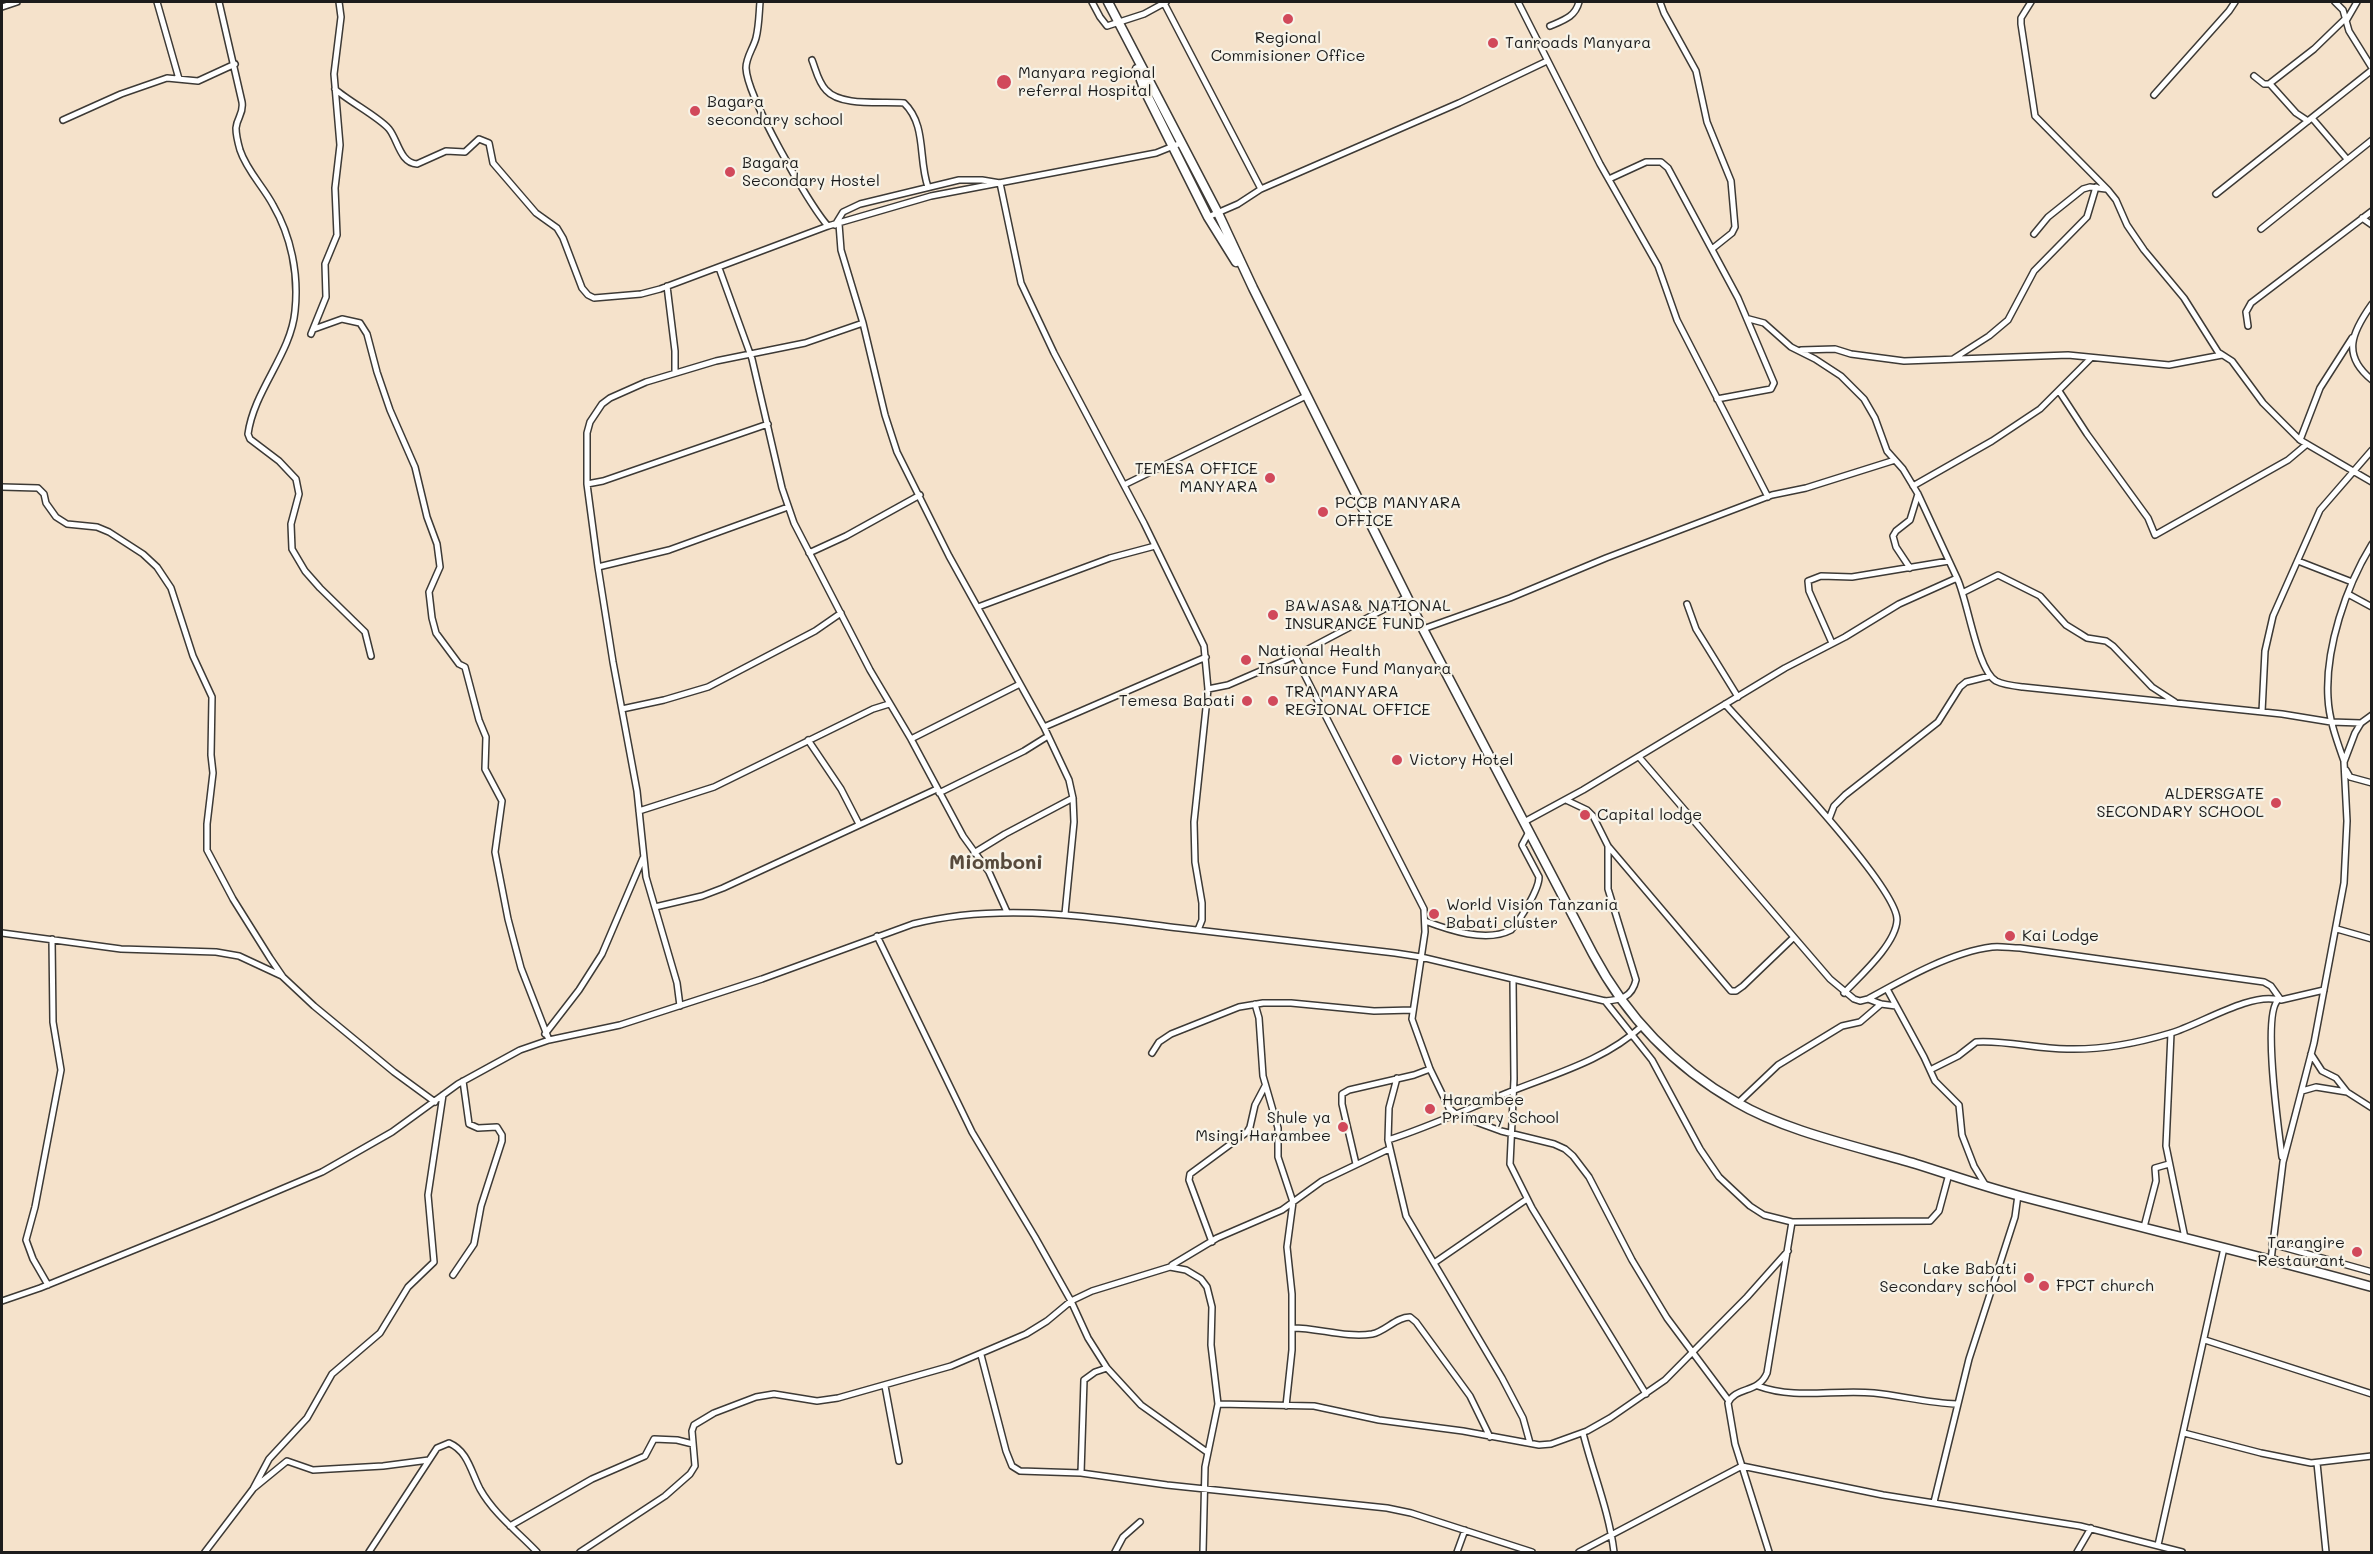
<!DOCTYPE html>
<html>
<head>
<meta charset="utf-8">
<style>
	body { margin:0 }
	#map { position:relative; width:2373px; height:1554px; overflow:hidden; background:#f5e2cb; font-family:Mali,sans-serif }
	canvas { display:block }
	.frame { position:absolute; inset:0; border:3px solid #1c1c1c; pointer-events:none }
</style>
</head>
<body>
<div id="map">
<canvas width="2373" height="1554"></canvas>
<div class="frame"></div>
</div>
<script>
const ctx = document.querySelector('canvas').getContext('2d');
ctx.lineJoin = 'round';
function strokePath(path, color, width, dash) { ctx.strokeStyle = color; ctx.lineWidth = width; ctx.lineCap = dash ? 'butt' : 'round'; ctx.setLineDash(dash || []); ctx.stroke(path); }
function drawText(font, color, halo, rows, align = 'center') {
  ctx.font = font + ' Mali,sans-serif'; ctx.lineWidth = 4.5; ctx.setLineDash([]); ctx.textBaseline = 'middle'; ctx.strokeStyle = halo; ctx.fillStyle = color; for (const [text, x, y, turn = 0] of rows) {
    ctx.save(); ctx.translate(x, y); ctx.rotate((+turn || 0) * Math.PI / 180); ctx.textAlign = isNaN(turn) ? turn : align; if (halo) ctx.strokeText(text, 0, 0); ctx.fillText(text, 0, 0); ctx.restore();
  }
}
const minor = new Path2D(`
	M157 2 179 79
	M219 2 242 102C244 114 237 117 236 128 236 135 238 143 240 150 247 171 263 186 273 205 291 236 299 274 295 311 291 354 254 390 248 434L250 439 279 461 296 479 299 494 291 524 292 549 305 571 320 588 365 632 371 656
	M760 2C759 14 759 26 756 38 753 49 746 57 746 68 747 96 808 204 828 226
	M1092 2 1100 17 1107 26 1144 14 1166 2
	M1518 2 1600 164 1658 266 1677 320 1768 497
	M1660 2 1664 13 1696 71 1707 122 1731 181 1735 227 1732 233 1712 249
	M2031 2 2021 18V24L2035 116 2108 190 2116 200 2127 225 2144 250 2184 298 2218 352 2232 361 2263 403 2300 440 2372 482
	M2335 2 2343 10 2349 31 2372 68
	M1164 3 1261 189
	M2 7 17 2
	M2346 21 2357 2
	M1550 26C1564 20 1575 17 1579 2
	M812 60C816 70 818 82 826 90 841 107 882 101 904 103 927 125 918 159 928 187
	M2254 76 2264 84H2269L2314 49 2346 18
	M2270 84 2296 113 2308 121
	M335 89C348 101 379 117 389 129 398 140 400 163 417 164L446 151 465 152 479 139 489 143 493 163 536 213 557 228 563 238 582 288 588 295 594 298 641 294 660 289 828 226 931 196 1156 153 1181 143
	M2154 95 2229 11 2235 2
	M2312 118 2347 159
	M63 120 121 94 167 78 198 81 235 64
	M1609 179 1646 162H1661L1668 168 1738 298 1774 383 1771 389 1717 399
	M2216 194 2372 70
	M1208 217 1238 204 1261 189 1459 103 1547 61
	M2362 218 2372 225
	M839 224 841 250 863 323 885 415 897 452 949 556 1044 727 1069 780 1073 798 1074 822 1065 914
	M835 225 843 212 860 204 959 180H982L1000 183 1021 283 1054 353 1144 523 1204 646 1208 689 1194 822 1195 862 1202 903V920L1198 930
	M2261 229 2372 140
	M2034 234 2048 217 2083 189 2090 187 2106 189
	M719 268 752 359 782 488 794 523 870 670 911 739 963 836 989 872 1007 912
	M667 286 675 351V373
	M2372 304C2352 332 2341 355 2372 380
	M1749 319 1764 323 1791 347 1815 359 1841 376 1864 399 1875 418 1887 451 1903 469 1918 494 1957 578C1968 601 1977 670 1996 681 2004 685 2014 686 2023 687L2282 714 2331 722 2361 723
	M2248 326 2246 312 2251 303 2372 211
	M314 329 342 319 360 323 367 334 377 372 390 410 415 467 427 517 437 544 440 567 429 592 432 618 436 633 459 664 465 667 479 720 486 737 485 769 502 801 495 852 508 919 521 968 549 1040
	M311 334 326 297 325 264 337 235 335 188 340 145 334 74 341 17 339 2
	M1801 350 1835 349 1851 354 1904 361 2068 355 2169 365 2222 355
	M1953 359 1989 336 2008 320 2034 271 2087 217 2096 187
	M2059 391 2087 434 2148 518 2155 535 2288 460 2307 444
	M2300 440 2320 388 2352 338
	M587 484 603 481 768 424
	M1124 485 1306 396
	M1913 486 1992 441 2040 409 2091 358
	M2 487 38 488 44 494 46 503 56 517 67 524 97 527 109 532 143 554 157 567 171 588 193 656 212 697 211 755 213 773 207 824V850L233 899 270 958 283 977 314 1006 394 1072 435 1102
	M809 553 846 536 920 495
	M2298 561 2352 582
	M598 567 669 550 788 507
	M1910 568 1896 547 1893 536 1896 531 1910 520 1918 494
	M1964 592 1998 575 2040 596 2066 625 2079 633 2087 638 2106 641 2113 646 2152 687 2175 702
	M2348 594 2372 607
	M1687 604 1696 629 1738 697
	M978 607 1110 558 1155 546
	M1423 629 1510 598 1606 558 1772 495 1806 488 1895 460
	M1832 643 1809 591 1808 581 1821 576 1852 577 1949 561
	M1295 656 1424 909 1425 932 1412 1019 1430 1069 1449 1108 1457 1115 1501 1131 1554 1144 1565 1149 1573 1156 1589 1177 1632 1260 1667 1318 1729 1401
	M1208 689 1228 685 1295 656 1407 597
	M1725 704C1754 737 1898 886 1897 920 1896 944 1860 976 1844 993
	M622 709 664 700 708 687 815 631 841 613
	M2262 712 2265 651 2273 616 2320 510 2372 450
	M1044 727 1206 657
	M911 739 1020 684
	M808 740 841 789 859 824
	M1639 757 1830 979 1854 999 1860 1001 1868 999C1904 979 1951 952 1992 947 2001 946 2011 948 2020 948L2264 982 2271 986 2281 1000 2324 990
	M2344 761C2337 741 2329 720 2328 698 2325 649 2346 586 2372 544
	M2346 770 2350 777 2372 783
	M939 793 1024 751 1048 736
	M1566 800 1587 810 1593 816 1608 846 1731 991H1736L1743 986 1793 938
	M639 811 714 787 873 709 889 704
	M1829 819 1834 806 1845 795 1938 722 1960 687 1966 682 1990 676
	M1524 822 1583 790 1785 668 1845 637 1899 604 1957 578
	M974 853 1005 834 1073 798
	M655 907 702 896 723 888 937 789
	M1425 921C1449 930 1486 943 1511 930 1520 920 1539 890 1539 877L1522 845 1529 832
	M2337 929 2372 939
	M2 933 121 949 216 952 239 956 282 976
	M877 936 972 1132 1035 1237 1071 1301 1088 1338 1107 1368 1141 1405 1207 1452
	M1513 980 1514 1079 1510 1164 1532 1208 1646 1394
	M1887 989 1924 1057 1935 1081 1959 1105 1962 1135 1974 1166 1986 1186
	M1868 999 1881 1004 1896 1006
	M1605 1001 1652 1060 1700 1149 1719 1177 1750 1206 1764 1215 1792 1222 1930 1221 1939 1211 1949 1174
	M1255 1004 1259 1018 1263 1076 1278 1128V1157L1293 1202 1287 1247 1292 1294V1350L1286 1406
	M680 1006 677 983 646 877 637 791 613 662 598 567 587 484V433L590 422 602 404 610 398 646 382 716 361 805 343 863 323
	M2171 1033 2166 1146 2185 1238
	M545 1034 579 990 602 954 643 858
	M1152 1053 1159 1042 1171 1034 1239 1007 1263 1003H1291L1374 1011 1413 1010
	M2311 1054 2322 1071 2336 1078 2347 1092 2372 1108
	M1930 1070 1958 1056 1976 1042C2006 1040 2036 1049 2067 1049 2101 1050 2138 1043 2171 1033 2199 1025 2251 992 2278 1000 2262 1015 2279 1132 2282 1157
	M1397 1078 1389 1108 1388 1140 1406 1216 1502 1378 1523 1418 1530 1443
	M2302 1091 2316 1087 2347 1092
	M1738 1103 1778 1065 1842 1026 1860 1022 1881 1004
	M1388 1140C1429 1127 1467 1109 1507 1093 1554 1074 1604 1061 1642 1026
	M1356 1164 1342 1104V1094L1349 1090 1414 1075 1430 1069
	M2144 1227 2156 1181 2155 1168 2169 1164
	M1212 1242 1189 1180 1190 1174 1247 1132 1250 1127 1255 1105 1265 1086
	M2272 1244 2372 1272
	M2271 1260 2283 1162 2314 1043 2344 883 2347 821 2344 762 2355 733 2361 723 2372 715
	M1434 1263 1527 1199
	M1172 1265 1217 1238 1282 1210 1322 1181 1389 1149
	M453 1275 474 1244 481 1206 502 1141V1135L497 1127 478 1128 469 1124 463 1081
	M48 1285 33 1259 26 1240 35 1207 61 1070 53 1022 52 939
	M2 1301 40 1288 213 1218 322 1172 392 1132 458 1084 520 1050 549 1040 620 1025 762 979 913 924C1001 902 1090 917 1179 928 1251 937 1323 945 1395 953L1421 957 1605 1001C1621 1000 1632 997 1636 980L1608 889V846
	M1293 1328C1318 1328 1346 1338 1372 1334 1386 1331 1396 1317 1410 1317L1416 1322 1470 1396 1490 1437
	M2205 1340 2372 1394
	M981 1355 1006 1451 1012 1466 1020 1471 1081 1473 1167 1485 1387 1508 1411 1513 1532 1552
	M885 1386 899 1461
	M1758 1386C1796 1400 1835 1389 1874 1393 1902 1396 1929 1403 1957 1404
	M1218 1404 1314 1406 1379 1420 1463 1431 1539 1445 1551 1444 1587 1431 1610 1418 1665 1380 1747 1297 1788 1251
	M1583 1433C1593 1473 1609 1511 1614 1552
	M2184 1433 2261 1453 2311 1463 2372 1456
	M2317 1463 2326 1552
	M1081 1473 1084 1380 1095 1372 1107 1368
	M254 1488 287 1461 313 1470 383 1466 429 1460
	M1934 1502 1969 1359 2015 1217 2018 1195
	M510 1526 592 1479 645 1456 654 1439 677 1440 693 1444
	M2158 1545 2224 1248
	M205 1552 253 1489 269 1459 307 1418 332 1374 380 1333 408 1287 434 1262 428 1195 443 1095
	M369 1552 437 1448 449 1443C468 1451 471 1472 480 1489 494 1514 518 1532 537 1552
	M580 1552 665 1496 690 1474 695 1466 692 1431 694 1425 714 1413 756 1397 774 1394 817 1401 838 1398 951 1366 1026 1334 1047 1321 1071 1301 1092 1291 1170 1267 1186 1270 1201 1279 1207 1287 1212 1307 1211 1345 1218 1404 1205 1467 1203 1552
	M1115 1552 1123 1537 1140 1522
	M1457 1552 1465 1530
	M1579 1552 1742 1466 1883 1495 2080 1526 2182 1552
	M1769 1552 1735 1444 1728 1403C1736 1386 1758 1394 1767 1373L1792 1222
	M2077 1552 2091 1528`);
const highway = new Path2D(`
	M1108 2 1218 213 1253 288 1423 629 1593 954C1626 1016 1675 1067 1736 1102 1787 1132 1860 1147 1916 1164 1951 1175 1985 1187 2020 1196 2137 1227 2255 1254 2372 1287
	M1137 69 1145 91 1208 217 1236 262`);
strokePath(minor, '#3d3a36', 8);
strokePath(highway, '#3d3a36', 11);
strokePath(minor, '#fff', 5);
strokePath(highway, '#fff', 8);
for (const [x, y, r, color] of [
	[1288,19,6,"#d1495b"],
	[1493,43,6,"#d1495b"],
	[1004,82,8,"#d1495b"],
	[695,111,6,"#d1495b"],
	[730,172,6,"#d1495b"],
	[1270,478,6,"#d1495b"],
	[1323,512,6,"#d1495b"],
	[1273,615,6,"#d1495b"],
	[1246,660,6,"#d1495b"],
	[1247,701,6,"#d1495b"],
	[1273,701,6,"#d1495b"],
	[1397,760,6,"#d1495b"],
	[2276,803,6,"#d1495b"],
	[1585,815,6,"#d1495b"],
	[1434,914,6,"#d1495b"],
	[2010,936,6,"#d1495b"],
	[1430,1109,6,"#d1495b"],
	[1343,1127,6,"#d1495b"],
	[2357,1252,6,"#d1495b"],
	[2029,1278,6,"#d1495b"],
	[2044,1286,6,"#d1495b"]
]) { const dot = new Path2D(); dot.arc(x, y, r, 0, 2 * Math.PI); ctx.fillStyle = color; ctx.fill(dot); strokePath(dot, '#f7f3e8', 2); }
drawText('16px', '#1c1c1c', '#f7f3e8', [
	["Regional",1288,38,"center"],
	["Commisioner Office",1288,56,"center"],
	["Tanroads Manyara",1505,43],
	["Manyara regional",1018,73],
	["referral Hospital",1018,91],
	["Bagara",707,102],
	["secondary school",707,120],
	["Bagara",742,163],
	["Secondary Hostel",742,181],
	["TEMESA OFFICE",1258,469,"right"],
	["MANYARA",1258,487,"right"],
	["PCCB MANYARA",1335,503],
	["OFFICE",1335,521],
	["BAWASA& NATIONAL",1285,606],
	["INSURANCE FUND",1285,624],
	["National Health",1258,651],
	["Insurance Fund Manyara",1258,669],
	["TRA MANYARA",1285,692],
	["REGIONAL OFFICE",1285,710],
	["Temesa Babati",1235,701,"right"],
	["Victory Hotel",1409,760],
	["ALDERSGATE",2264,794,"right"],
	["SECONDARY SCHOOL",2264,812,"right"],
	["Capital lodge",1597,815],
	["World Vision Tanzania",1446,905],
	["Babati cluster",1446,923],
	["Kai Lodge",2022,936],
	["Harambee",1442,1100],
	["Primary School",1442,1118],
	["Shule ya",1331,1118,"right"],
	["Msingi Harambee",1331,1136,"right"],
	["Tarangire",2345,1243,"right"],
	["Restaurant",2345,1261,"right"],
	["Lake Babati",2017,1269,"right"],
	["Secondary school",2017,1287,"right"],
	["FPCT church",2056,1286]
], 'left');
drawText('bold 20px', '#574a3c', '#f7f3e8', [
	["Miomboni",996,863]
]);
</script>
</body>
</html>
